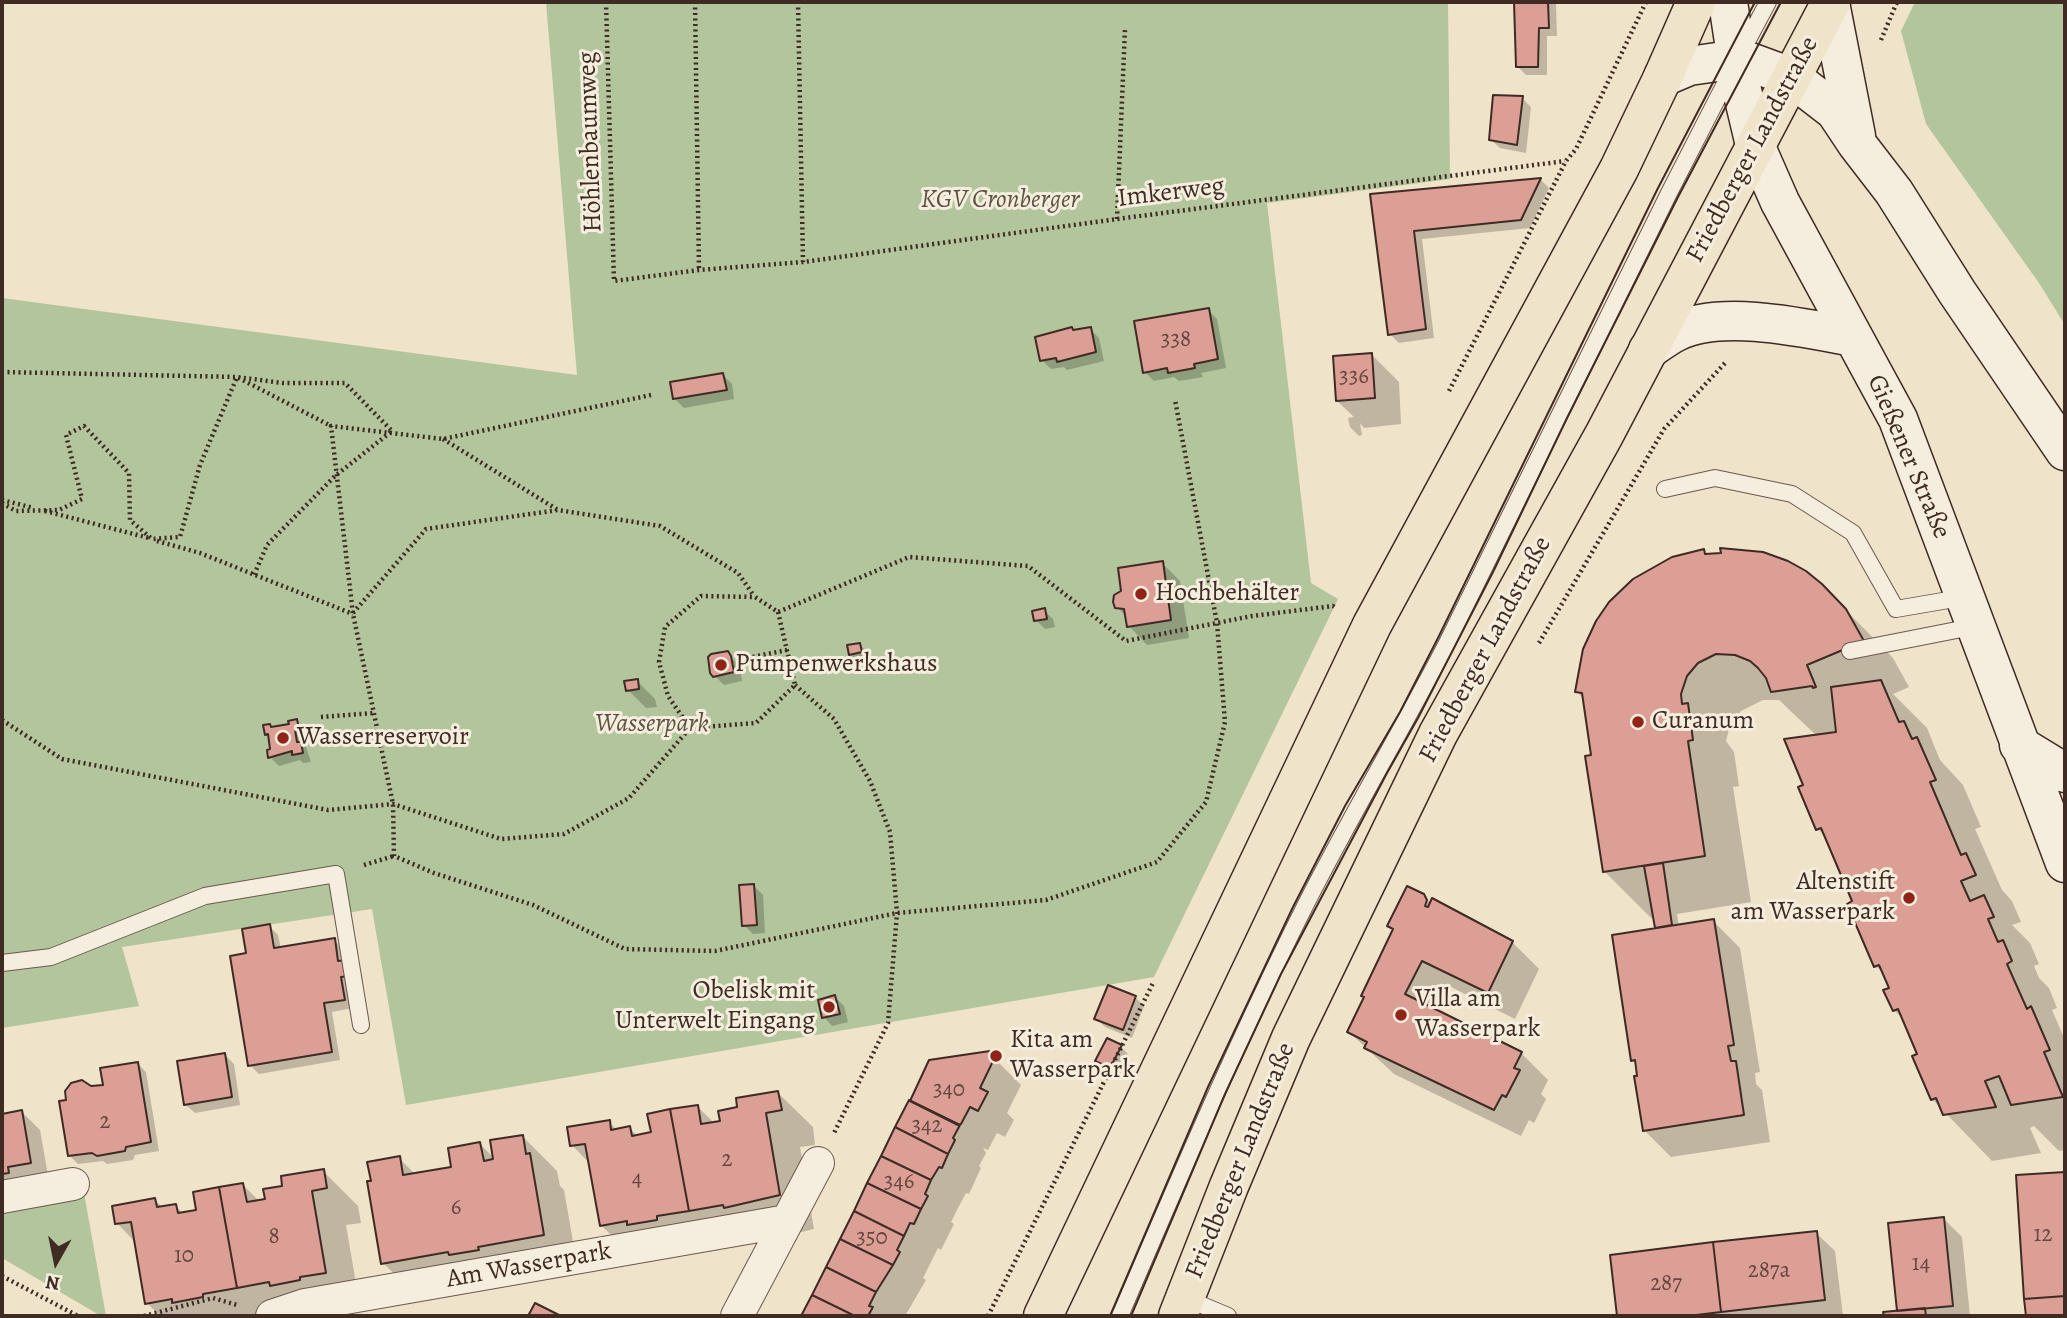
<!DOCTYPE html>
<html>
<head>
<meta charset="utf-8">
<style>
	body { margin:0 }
	#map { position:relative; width:2067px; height:1318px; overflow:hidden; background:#efe3ca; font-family:Alegreya,serif }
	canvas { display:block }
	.frame { position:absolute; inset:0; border:4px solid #3f2b23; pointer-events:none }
	.north { position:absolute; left:21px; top:1227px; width:70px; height:70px; -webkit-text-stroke:5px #f5eddd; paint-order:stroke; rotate:189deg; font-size:19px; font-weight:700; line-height:28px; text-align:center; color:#3f2b23 }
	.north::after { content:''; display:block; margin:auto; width:24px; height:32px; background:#3f2b23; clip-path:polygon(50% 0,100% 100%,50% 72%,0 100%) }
</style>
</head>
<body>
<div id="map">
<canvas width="2067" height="1318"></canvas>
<div class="frame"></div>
<div class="north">N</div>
</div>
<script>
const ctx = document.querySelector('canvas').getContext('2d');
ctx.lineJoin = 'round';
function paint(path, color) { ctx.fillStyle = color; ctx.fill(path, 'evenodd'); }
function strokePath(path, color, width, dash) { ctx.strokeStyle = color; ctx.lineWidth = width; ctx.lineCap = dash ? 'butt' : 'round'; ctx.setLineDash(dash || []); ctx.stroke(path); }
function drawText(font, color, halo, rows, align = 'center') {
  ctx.font = font + ' Alegreya,serif'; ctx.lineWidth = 6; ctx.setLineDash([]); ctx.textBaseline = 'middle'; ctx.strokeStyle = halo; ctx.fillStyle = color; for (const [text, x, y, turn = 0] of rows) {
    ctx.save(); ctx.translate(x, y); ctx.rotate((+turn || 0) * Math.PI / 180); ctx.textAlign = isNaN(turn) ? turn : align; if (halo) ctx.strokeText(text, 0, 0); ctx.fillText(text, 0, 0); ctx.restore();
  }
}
paint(new Path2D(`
	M546 2H1448L1450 179 1267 203 1311 583 1338 599 1154 977 406 1105 372 909 122 947 139 1006 2 1028V298L577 375Z
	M1915 2H2065V325L2039 283 1926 124 1901 31Z
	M84 1193 106 1316H101L2 1258V1207Z`), '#b2c59c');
paint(new Path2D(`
	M1516 2 1556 3 1557 36H1547V75H1526L1517 66Z
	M1522 98 1531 107 1526 153 1500 148 1491 140Z
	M1541 180 1549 188 1530 228 1422 239 1434 338 1399 343 1390 334 1372 196Z
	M1208 310 1217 319 1226 368 1201 373 1203 377 1179 381 1174 377 1154 381 1145 372Z
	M1072 329 1075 332 1090 329 1099 338 1104 361 1067 370 1064 367 1051 369 1042 360Z
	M1372 355 1399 382 1401 424 1364 428 1360 423 1362 435 1359 436 1350 427 1348 418 1354 417 1337 401Z
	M723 375 732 384 734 399 684 408 675 399Z
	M1703 551 1708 556 1821 585 1893 658 1909 687 1893 694 1927 728 1940 760 1963 785 1981 827 1975 829 2002 890 2012 901 2021 922 2012 925 2030 943 2039 964 2034 966 2039 978 2049 988 2057 1008 2052 1010 2065 1040V1150L2059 1151 2034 1126 2030 1128 2041 1153 1992 1161 1932 1099 1919 1055 1905 1021 1894 1010 1891 988 1886 976 1876 966 1854 902 1828 839 1818 829 1805 786 1817 736 1779 700H1763L1741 711 1729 729 1726 741 1734 752 1739 786 1733 787 1751 902 1677 914 1679 926 1713 921 1740 948 1760 1072 1755 1073 1756 1084 1762 1090 1770 1142 1671 1157 1644 1130 1637 1064 1633 1060 1659 929 1655 917 1651 918 1604 871 1593 757 1584 699 1577 692Z
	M1162 563 1180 581 1189 638 1147 645 1129 626 1127 617 1117 607Z
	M1044 610 1053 619 1055 627 1045 629 1036 620Z
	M860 645 868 654 870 661 859 663 850 654Z
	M727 653 740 666 742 681 724 685 711 672Z
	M637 681 655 699 657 707 646 708 628 690Z
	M297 721 305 730 307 737 303 738 311 762 303 763 300 760 279 766 270 757 269 751H272L271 738 266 734 272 729 291 726Z
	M754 886 763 895 765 933 753 934 744 925Z
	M1423 896 1432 904 1512 942 1539 969 1515 1019 1449 986 1436 1012 1521 1053 1548 1080 1541 1094 1546 1099 1534 1123 1529 1120 1521 1136 1394 1074 1349 1032 1394 931 1389 926Z
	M269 926 278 935 281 949 334 940 343 949 353 1008 332 1012 340 1060 259 1074 250 1065 248 955Z
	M835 997 844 1006 848 1022 832 1026 824 1017Z
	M1135 997 1144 1006 1132 1038 1105 1027 1096 1018Z
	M1120 1046 1129 1055 1119 1076 1106 1070 1098 1061Z
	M989 1053 1021 1085 1007 1113 1014 1120 1005 1137 997 1133 988 1150 983 1148 986 1153 979 1166 981 1168 969 1194 966 1193 958 1208 951 1222 954 1224 941 1250 938 1248 923 1278 926 1280 905 1316H803L930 1062Z
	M225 1055 234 1064 240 1105 195 1113 186 1105Z
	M137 1063 146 1072 159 1151 135 1155 133 1160 107 1164 103 1161 78 1164 70 1156 91 1088 105 1086Z
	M778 1093 813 1127 815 1145 800 1147 814 1229 760 1242 757 1239 690 1250 691 1254 636 1260 601 1225 590 1164 572 1145 609 1122 617 1130 629 1128 638 1136 653 1134 698 1107 715 1124 722 1122 739 1109Z
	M22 1112 40 1130 49 1181 2 1191V1115Z
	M522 1136 557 1171 560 1186 564 1190 578 1270 418 1297 383 1263 373 1182 399 1158 416 1175 453 1168 480 1144 495 1159Z
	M323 1171 358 1206 361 1223 346 1225 360 1307 325 1316H160L147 1303 136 1243 117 1223 155 1200 163 1208 175 1206 184 1214 198 1212 243 1185 259 1201 267 1200 284 1187Z
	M2065 1173V1316H2028L2018 1176Z
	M1944 1219 1962 1237 1970 1316H1886L1885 1314 1901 1312Z
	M1816 1233 1835 1251 1843 1316H1619L1612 1256Z`), '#0003');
const building = new Path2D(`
	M1514 2H1548L1549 28H1539L1538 67H1516Z
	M1493 95 1523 96 1517 145 1489 140Z
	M1541 178 1521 220 1414 231 1426 329 1388 335 1370 194Z
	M1209 308 1218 359 1194 364 1195 368 1168 373 1167 368 1143 373 1134 321Z
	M1072 327 1073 330 1091 327 1096 352 1057 362 1056 358 1040 361 1035 337Z
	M1372 353 1375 398 1336 401 1333 356Z
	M723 373 727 390 673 399 670 382Z
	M1720 548 1763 552 1788 561 1806 571 1822 584 1846 609 1864 641 1807 665 1816 687 1813 688 1812 686 1771 692 1766 678 1758 668 1750 661 1735 655 1716 654 1698 663 1687 676 1681 694 1682 704 1688 703 1693 740 1688 741 1705 856 1603 872 1585 756 1591 755 1582 693 1575 692 1583 649 1596 621 1609 602 1633 579 1672 557 1704 549 1705 554 1721 553Z
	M1163 561 1171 620 1127 627 1124 609 1115 608 1113 602 1114 595 1121 591 1118 568Z
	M1045 608 1047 619 1034 621 1032 611Z
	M860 643 862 652 849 655 847 645Z
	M728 651 731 656 734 672 713 677 710 673 708 657 711 654Z
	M638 679 639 689 626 691 624 681Z
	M1881 680 1899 722 1904 721 1912 739 1917 737 1936 780 1930 782 1961 855 1966 853 1976 875 1961 881 1970 901 1984 895 1994 917 1988 919 1998 942 2003 940 2012 961 2007 964 2027 1009 2031 1006 2050 1050 2044 1052 2063 1097 2011 1105 1999 1076 1985 1081 1996 1107 1943 1115 1936 1098 1931 1100 1912 1056 1917 1054 1898 1009 1893 1011 1883 990 1889 988 1879 965 1874 967 1847 904 1852 901 1821 828 1816 830 1798 787 1803 785 1784 739 1836 732 1831 687Z
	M297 719 299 729 295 730 297 742H301L303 753 292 755V751L268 758 267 750 270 749 268 734 265 735 263 725 270 724 271 727 289 724 288 721Z
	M1663 863 1672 925 1655 928 1644 866Z
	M754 884 757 925 742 926 739 885Z
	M1407 886 1424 894 1427 900 1425 906 1428 907 1432 898 1513 941 1488 993 1422 961 1405 994 1522 1052 1514 1068 1520 1070 1506 1097 1502 1095 1494 1110 1364 1048 1367 1042 1347 1032 1364 997 1361 996 1393 929 1387 926Z
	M1714 919 1734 1045 1728 1046 1731 1061H1736L1744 1115 1643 1131 1634 1076H1637L1635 1060 1631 1061 1612 935Z
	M270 924 274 948 335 938 338 961 347 960 349 976 341 977 345 1000 324 1003 332 1052 248 1066 230 956 246 953 242 929Z
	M1108 985 1136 996 1123 1030 1094 1019Z
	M835 995 840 1014 822 1018 818 1000Z
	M1107 1038 1122 1045 1110 1068 1095 1061Z
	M990 1051 995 1057 980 1088 988 1092 978 1111 970 1107 961 1124 958 1125 910 1101 929 1060Z
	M225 1053 232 1097 184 1105 177 1061Z
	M138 1062 151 1142 126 1147 125 1151 97 1156 92 1153 68 1156 59 1101 66 1100 65 1091 71 1083 82 1080 91 1086 103 1085 100 1068Z
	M778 1091 782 1110 766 1113 780 1195 724 1208 723 1205 689 1211 670 1109 698 1105 701 1124 720 1121 718 1111 737 1107 736 1098Z
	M909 1100 960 1125 953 1138 955 1140 948 1154 895 1127Z
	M670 1109 689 1211 657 1216V1220L627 1225V1221L600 1226 585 1144 570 1146 567 1127 610 1120 611 1130 630 1126 632 1136 651 1132 647 1114Z
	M22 1110 31 1163 8 1167 9 1173 2 1174V1114Z
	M895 1127 948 1154 942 1168 939 1167 931 1180 881 1156Z
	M523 1135 526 1154 530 1153 544 1235 478 1247 479 1250 449 1255 448 1252 381 1264 367 1181H371L367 1162 400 1156 403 1175 451 1167 448 1148 480 1142 484 1161 493 1159 490 1140Z
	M881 1156 931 1180 925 1194 928 1196 921 1209 867 1183Z
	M324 1169 327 1188 312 1191 326 1273 300 1277V1280L270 1286 269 1282 237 1288 219 1187 243 1183 247 1202 265 1199 263 1189 282 1186 281 1176Z
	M2065 1172V1296L2024 1299 2016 1175Z
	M867 1183 921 1209 914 1224 910 1223 904 1236 854 1211Z
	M219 1187 237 1288 203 1294V1297L172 1303V1299L145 1304 131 1222 115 1224 112 1206 155 1198 157 1207 176 1204 178 1213 196 1210 193 1192Z
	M854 1211 904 1236 897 1250 900 1252 893 1265 840 1239Z
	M1944 1217 1953 1306 1897 1311 1888 1223Z
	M1817 1231 1825 1300 1721 1312 1713 1242Z
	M840 1239 893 1265 876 1292 826 1267Z
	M1713 1242 1721 1312 1688 1316H1617L1610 1255Z
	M826 1267 876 1292 869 1306 873 1307 868 1316H855L812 1295Z
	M812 1295 855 1316H801Z
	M2065 1296V1316H2026L2024 1299Z
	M535 1303 561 1316H528Z
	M1925 1308 1926 1316H1884L1883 1312Z`);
paint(building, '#dc9f95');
strokePath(building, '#3f2b23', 2);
const service = new Path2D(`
	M1743 49 1768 2
	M1665 489 1715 478 1792 494 1853 533 1896 609 1966 597
	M1850 651 1977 626
	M2 963 51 957 205 896 336 874 361 1025
	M1185 1298 1228 1316
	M1120 1316C1178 1181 1235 1046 1301 914 1347 822 1400 734 1447 643L1669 193 1731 72`);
const minor = new Path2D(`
	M2 1197 73 1184
	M272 1316 305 1305 787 1221
	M737 1316 818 1163`);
const secondary = new Path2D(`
	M1728 2 1740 82 1755 145 1780 202 1898 419 2065 863
	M1830 3 1856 136
	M1663 77 1689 66 1724 61 1750 62 1791 77 1835 111 1857 144 1894 192 1957 292 2065 451
	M1648 350C1657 344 1666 337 1676 332 1721 309 1805 328 1853 337
	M2019 745 2065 773`);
const primary = new Path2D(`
	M1043 1316 1372 625 1619 169 1663 77 1696 2
	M1178 1316 1229 1186 1291 1038 1438 734 1604 435 1831 2`);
strokePath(service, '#6b594d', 18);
strokePath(minor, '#6b594d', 34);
strokePath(secondary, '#3f2b23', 41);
strokePath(primary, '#3f2b23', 41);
strokePath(new Path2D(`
	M606 2 614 281 699 270 803 262 1117 219 1565 161
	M695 2 699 270
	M798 2 803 262
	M1881 40 1897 2
	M1117 219 1125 29
	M2 372 237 377 331 426
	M1449 391 1566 161 1576 149 1646 2
	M651 395 443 439 331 426 353 614 393 804 394 856 434 873 533 905 625 949 715 951 897 913 1046 900 1157 862 1206 802 1225 722 1217 623 1175 400
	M443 439 558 510
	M2 500 34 508
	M2 503 16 511 59 510 82 499 66 435 84 426 129 473 130 520 152 539 180 537 200 465 237 377 283 383H345L392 431 335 476 267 545 254 575
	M45 511 149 538
	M157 541 200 553 353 614
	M778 612 795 685 756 723 690 728 668 696 659 662 665 627 701 596 755 597 778 612 909 557 1028 566 1126 641 1252 616 1333 606 1336 608
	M353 613 426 529 558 510 660 526 738 573 754 596
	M1539 643 1664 429 1725 363
	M742 659 787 650
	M795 685 834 719 870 781 890 832 897 913 888 1023 834 1133
	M321 717 374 713
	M2 720 62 759 328 810 393 804 501 839 564 834 629 798 690 728
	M364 865 394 856
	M2 1276 78 1316
	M144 1316 213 1298 237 1305
	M988 1316 1154 981`), '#3f2b23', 4.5, [2, 3.5]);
strokePath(service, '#f5eddd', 16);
strokePath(minor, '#f5eddd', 32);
strokePath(secondary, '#f5eddd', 38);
strokePath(primary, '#efe3ca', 38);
strokePath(new Path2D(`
	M1110 1316 1208 1087 1293 907 1345 806 1400 712 1438 638 1658 188 1755 2
	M1131 1316 1225 1094 1281 974 1387 773 1418 718 1493 572 1567 418 1678 197 1781 2`), '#3f2b23', 2);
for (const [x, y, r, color] of [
	[1141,594,7,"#8f2418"],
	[721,665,7,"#8f2418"],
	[1638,722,7,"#8f2418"],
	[283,738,7,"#8f2418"],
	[1909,898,7,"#8f2418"],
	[829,1007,7,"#8f2418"],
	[1401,1015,7,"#8f2418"],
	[996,1056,7,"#8f2418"]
]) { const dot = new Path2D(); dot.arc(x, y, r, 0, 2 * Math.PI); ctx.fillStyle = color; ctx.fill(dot); strokePath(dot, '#f5eddd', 2.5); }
drawText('23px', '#664840', null, [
	["338",1176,340],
	["336",1354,377],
	["340",949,1090],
	["2",105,1122],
	["342",927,1126],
	["2",727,1160],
	["4",637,1179],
	["346",899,1182],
	["6",456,1208],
	["12",2043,1235],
	["8",274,1237],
	["350",872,1238],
	["10",184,1256],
	["14",1921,1264],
	["287a",1769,1271],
	["287",1666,1284]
]);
drawText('26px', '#3f2b23', '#f5eddd', [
	["Höhlenbaumweg",591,142,-92],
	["Friedberger Landstraße",1753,150,-62],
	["Imkerweg",1171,193,-7],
	["Gießener Straße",1908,457,67],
	["Friedberger Landstraße",1486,650,-62],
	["Friedberger Landstraße",1241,1161,-68],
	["Am Wasserpark",529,1266,-10]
]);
drawText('italic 26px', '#5c5241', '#f5eddd', [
	["KGV Cronberger",1000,201],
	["Wasserpark",652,725]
]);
drawText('26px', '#3f2b23', '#f5eddd', [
	["Hochbehälter",1155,594],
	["Pumpenwerkshaus",735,665],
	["Curanum",1652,722],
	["Wasserreservoir",297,738],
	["Altenstift",1895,883,"right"],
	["am Wasserpark",1895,913,"right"],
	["Obelisk mit",815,992,"right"],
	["Unterwelt Eingang",815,1022,"right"],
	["Villa am",1415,1000],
	["Wasserpark",1415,1030],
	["Kita am",1010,1041],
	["Wasserpark",1010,1071]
], 'left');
</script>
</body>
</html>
